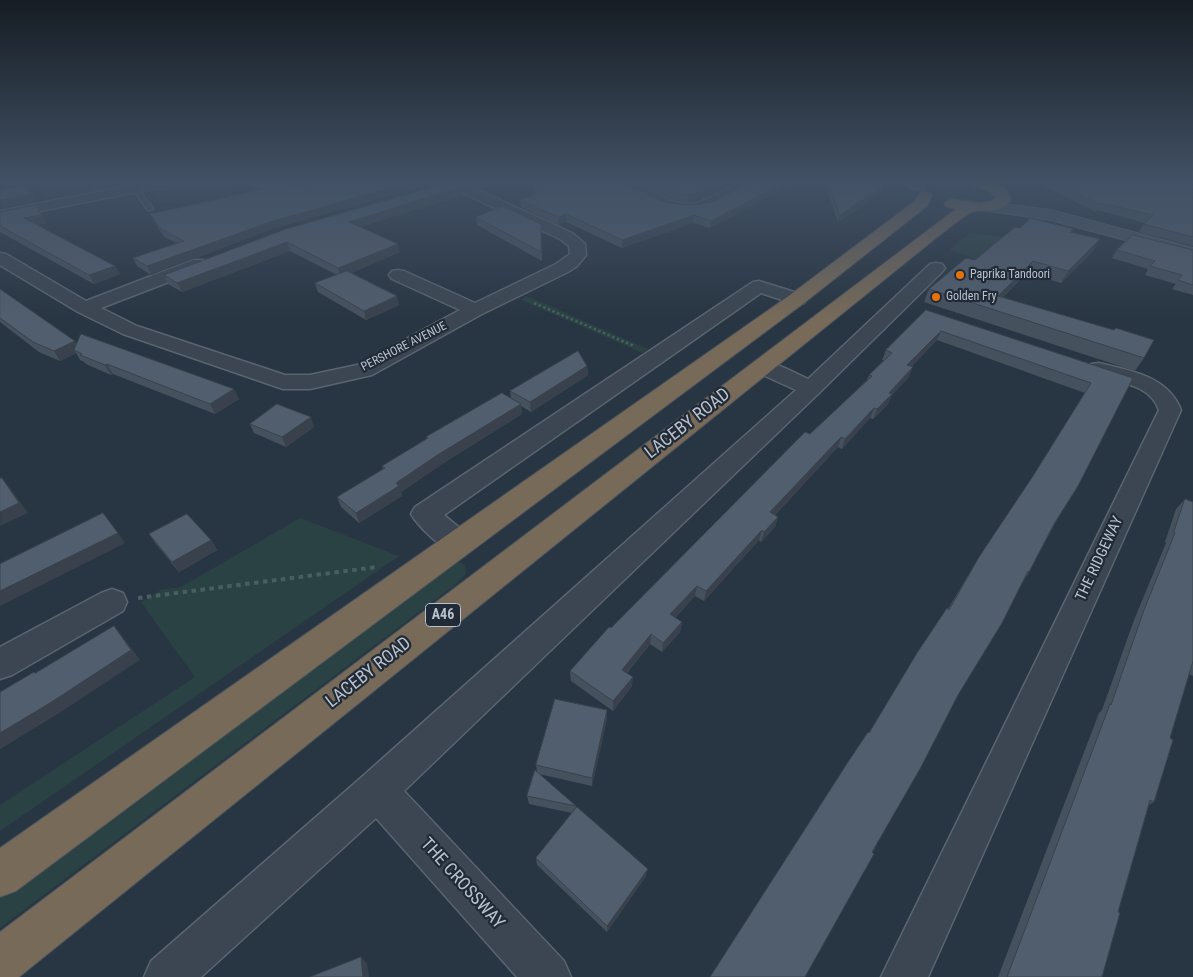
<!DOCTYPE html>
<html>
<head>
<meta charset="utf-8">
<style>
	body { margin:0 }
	canvas { display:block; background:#283542 }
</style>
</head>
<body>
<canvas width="1193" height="977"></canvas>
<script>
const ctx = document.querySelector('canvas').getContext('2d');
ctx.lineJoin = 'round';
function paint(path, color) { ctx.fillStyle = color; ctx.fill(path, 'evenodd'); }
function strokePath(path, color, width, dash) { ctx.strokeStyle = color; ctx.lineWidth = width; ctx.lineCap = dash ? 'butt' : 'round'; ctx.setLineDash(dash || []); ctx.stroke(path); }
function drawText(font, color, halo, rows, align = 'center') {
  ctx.font = font + ' "Roboto Condensed",sans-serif'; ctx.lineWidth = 4.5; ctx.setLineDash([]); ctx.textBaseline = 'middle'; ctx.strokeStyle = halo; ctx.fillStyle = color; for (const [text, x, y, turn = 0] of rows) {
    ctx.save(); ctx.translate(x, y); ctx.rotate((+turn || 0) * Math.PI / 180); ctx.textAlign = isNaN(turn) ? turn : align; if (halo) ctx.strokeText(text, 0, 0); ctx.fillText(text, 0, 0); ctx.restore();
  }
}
paint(new Path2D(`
	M37 182H140L46 200Z
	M184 182H240L244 186 159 204 148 189Z
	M954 183C965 184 981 185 987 195 976 207 946 200 936 190V187L942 184Z
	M970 233 1004 237 1052 264 1038 277 949 250Z
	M527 296 648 349 642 353 521 300Z
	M300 518 399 556 0 831V805L195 677 141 602 160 591 159 590 181 587Z
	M458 562 465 565 466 574 456 584 0 928V892L445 566Z`), '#2a4243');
const lane = new Path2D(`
	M133 187H137L153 209 152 210H148L132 188Z`);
const street = new Path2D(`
	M148 182H174L167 186 0 219V211Z
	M444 182H461L572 233 585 244 586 255 577 266 568 272 482 314 372 375 310 389H283L123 334 78 312 0 265V253L6 254 86 301 193 260H205L207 264 205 268 101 308 137 326 285 375H310L357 365 460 310 392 279 389 275 392 271 398 270 404 271 475 303 556 264 570 254 569 246 560 239 446 185Z
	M612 182C618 182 626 181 632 183 651 189 674 208 695 203 709 200 722 191 734 185L735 182H749C745 192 735 195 726 200 679 225 657 204 614 185Z
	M936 263 942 264 945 268 942 272 819 393 404 791 564 961 571 977H517L376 818 201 977H144L151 961 363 776 796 390 754 371 750 367 754 363C771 358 792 372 808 379L930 264Z
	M759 281 804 295 806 299 804 303 797 305 761 293 444 515 468 535 472 543 468 551C464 552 460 554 456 553 444 552 417 525 411 514L415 507 753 282Z
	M1099 363C1131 371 1168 376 1181 410L928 977H881L1159 410C1146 375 1100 386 1088 369L1091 364Z
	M112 589 123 593 127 602 123 611 12 675 0 679V647L101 593Z`);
const secondary = new Path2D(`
	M904 182H920L925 187 923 190C915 192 909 189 904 182Z
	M987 202 1051 210 1193 248V258L1050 220 982 210 979 207 982 204Z`);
const highway = new Path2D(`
	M970 182C987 181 1005 180 1011 199 999 217 985 207 972 212 961 217 946 231 936 238L19 977H0V932L956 209 947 207 944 204 947 201 952 199 980 203 989 202 996 198C990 187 977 190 970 182Z
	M925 191 930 192 932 195 927 206 804 303 16 891 0 897V848L790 295 915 201 920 192Z`);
strokePath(lane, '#5a646f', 3);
strokePath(street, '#5a646f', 3);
strokePath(secondary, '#5a646f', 2);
strokePath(highway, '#47515c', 2);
strokePath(new Path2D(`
	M534 303 634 346`), '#485e60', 2.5, [2.5, 2.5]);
strokePath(new Path2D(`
	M138 598 377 567`), '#485e60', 4, [4.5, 4.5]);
paint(lane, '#3c4652');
paint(street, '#3c4652');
paint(secondary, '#4a5665');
paint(highway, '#776a59');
paint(new Path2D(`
	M251 182H306V184L314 182H438L275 228 151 275 137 266 133 258 177 243 164 237 154 221 150 214 259 190 252 184Z
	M465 182H504L481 189Z
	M531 182H618L668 203 696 205 711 202 745 185 710 228 693 223 622 248 566 222 558 225 521 207 520 200 535 194Z
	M633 182H733L732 184 710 196 687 202 671 199Z
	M824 182H882L880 194 838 222Z
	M1046 182H1193V246L1139 232 1145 223 1097 210 1096 212 1044 186Z
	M461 187 462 195 360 227 400 252 351 273 399 305 366 320 318 292 315 283 337 275 290 251 182 292 168 284 164 275Z
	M0 212 41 213 46 223 37 225 115 266 120 274 94 284 0 232Z
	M476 217 541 224 542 261 477 225Z
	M1020 228 1072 232 1093 251 1061 283 1027 273 1003 297 1144 358 1135 371 924 302 929 289 975 260Z
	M1117 250H1193V295L1172 289 1176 284 1145 275 1148 269 1112 258Z
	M0 289 77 344 239 399 215 414 113 374 111 375 86 364 84 362 80 360 76 353 60 361 39 352 0 322Z
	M926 310 1133 378 1029 572 1024 580 958 695 805 977 869 733 948 609 979 557 1032 479 1085 393 937 340 911 367 909 377 892 395 888 404 873 419 870 418 842 449 838 447 775 515 778 517 775 527 761 542 759 540 704 601 695 596 675 618 682 622 680 632 662 652 650 644 627 673 632 686 613 711 571 681 570 671 611 628 810 434 867 380 869 375 884 360H882L886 350Z
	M587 366 588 375 531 412 521 406 522 414 442 464 401 492 402 496 359 523 341 507 337 497 383 469 382 466 427 439 426 437 511 398 510 391Z
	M250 424 314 427 286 447 254 433Z
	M1185 499 1193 502V676L1189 674 1170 738 1154 802 1149 805 1118 912 1102 977H998L1099 713 1102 710 1134 620 1166 543 1165 542 1176 509Z
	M149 534 211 540 217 550 179 572 156 544Z
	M607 710V719L592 786 539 774 576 806V809L646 876 607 932 537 865 536 858 572 813 529 804 527 796 537 772 536 765Z`), '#46515e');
paint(new Path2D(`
	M294 182H306V185L294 187Z
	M412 182H438L275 228 151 275 147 266 273 221Z
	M480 182H504L481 189Z
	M724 182H733L732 184 710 196 687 202 688 195Z
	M785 182H797L710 228 711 221Z
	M27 185 36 202 3 208 0 203V200Z
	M461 187 462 195 351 230 349 222Z
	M882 187 880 194 838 222 840 215Z
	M36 205 46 223 29 226 24 218Z
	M566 214V222L558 225V217Z
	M694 215 693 223 622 248V240Z
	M1100 239 1093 251 1061 283 1068 271Z
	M287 242 290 251 182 292 177 283Z
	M398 244 400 252 341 277 338 268Z
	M1033 261 1027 273 992 308 998 296Z
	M115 266 120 274 94 284 89 275Z
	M397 296 399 305 366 320 364 311Z
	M941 331 937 340 904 375 907 365Z
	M75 341 81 351 74 350 76 353 60 361 54 351Z
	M107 364 113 374 111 375 105 365Z
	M587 366 588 375 531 412 530 402Z
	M913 367 909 377 892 395 888 404 873 419 877 409 889 393Z
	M234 389 239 399 215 414 210 404Z
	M521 404 522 414 442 464 401 492 402 496 359 523 356 513 396 483 439 454Z
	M874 408 870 418 842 449 845 439Z
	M311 417 314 427 286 447 282 437Z
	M841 437 838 447 768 522 770 512Z
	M2 478 10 488 28 513 0 526Z
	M778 517 775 527 761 542 764 532Z
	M762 530 759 540 704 601 706 591Z
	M118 533 125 543 0 606V591Z
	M211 540 217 550 179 572 172 562Z
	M697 586 695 596 669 624 670 614Z
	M682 622 680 632 662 652 663 643Z
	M114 626 122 636 140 660 61 712 0 749V733Z
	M651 634 650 644 621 679 622 670Z
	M633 677 632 686 613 711V701Z
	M607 710V719L592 786V778Z
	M648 869 646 876 607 932V926Z
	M361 957 367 963 369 977H363Z`), '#39424c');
const building = new Path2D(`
	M255 182H295H294V187L314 182H412L273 221 147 266 133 258 184 241 161 229 150 214 263 189Z
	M451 182 461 187 349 222 398 244 338 268 287 242 177 283 164 275 286 229Z
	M533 182H618L668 203 696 205 711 202 745 185 748 182H785L711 221 694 215 622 240 566 214 558 217 520 200 537 193Z
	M649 182H724L710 189 688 195 672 191Z
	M828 182H882V187L840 215Z
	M1054 182H1193V237L1144 224 1153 215 1101 203 1100 204Z
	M27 185 31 194 0 200V191Z
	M36 205 41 215 24 218 115 266 89 275 0 226V212Z
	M503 206 541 224V252L476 217Z
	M1031 218 1074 229 1070 232 1100 239 1068 271 1033 261 998 296 1114 330 1116 328 1154 340 1144 358 929 289 966 258 975 260 1015 227 1020 228Z
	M1133 235 1193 250V285L1178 280 1182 275 1150 266 1155 261 1117 250Z
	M347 271 397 296 364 311 315 283Z
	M0 289 75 341 54 351 33 342 0 318Z
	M926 310 1133 378 1078 486 1054 524 1029 572 1028 571 1002 623 958 695 920 769 872 852 874 854 805 977H710L848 762 868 732 869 733 917 653 947 608 949 610 979 557 1033 476 1091 383 941 331 907 365 913 367 889 393 892 394 877 409 874 408 845 439 841 437 770 512 778 517 764 532 762 530 706 591 697 586 670 614 682 622 663 643 651 634 622 670 633 677 613 701 570 671 609 627 611 628 805 432 810 434 872 376 869 375 892 353 886 350Z
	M81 334 234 389 210 404 107 364 105 365 80 355 82 354 74 350Z
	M578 351 587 366 530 402 510 391Z
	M502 393 521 404 439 454 396 483 399 486 356 513 337 497 385 468 382 466 428 438 426 437Z
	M277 404 311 417 282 437 250 424Z
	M0 478H2L19 503 0 512Z
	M1185 499 1193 502V661L1170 738 1173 740 1154 802 1150 800 1118 912 1120 913 1102 977H1007L1110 704 1111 705 1144 610 1175 533 1174 532Z
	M103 513 118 533 0 591V564Z
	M187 514 211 540 172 562 149 534Z
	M114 626 131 650 50 703 0 733V692L34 672 35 673Z
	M555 699 607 710 592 778 536 765Z
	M535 770 576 806 527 796Z
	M577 807 648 869 607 926 536 858Z
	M361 957 363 977H310Z`);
paint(building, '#515e6d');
strokePath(building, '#39424c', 1);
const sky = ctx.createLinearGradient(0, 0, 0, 319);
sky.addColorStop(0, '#161d24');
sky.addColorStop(0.57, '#425165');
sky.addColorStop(1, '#42516500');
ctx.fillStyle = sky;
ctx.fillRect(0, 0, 1193, 319);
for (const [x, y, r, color] of [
	[960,275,5,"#e8710a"],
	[936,297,5,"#e8710a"]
]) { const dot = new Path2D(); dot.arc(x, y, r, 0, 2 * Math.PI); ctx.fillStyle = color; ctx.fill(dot); strokePath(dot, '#202b37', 2); }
drawText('12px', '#b9c1cc', '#202b37', [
	["Paprika Tandoori",970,275],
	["Golden Fry",946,297]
], 'left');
drawText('12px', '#b9c1cc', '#202b37', [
	["PERSHORE AVENUE",404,347,-27]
]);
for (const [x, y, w] of [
	[443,615,35]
]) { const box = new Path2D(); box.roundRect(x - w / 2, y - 11.5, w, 23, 4); ctx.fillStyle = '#202b37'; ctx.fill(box); strokePath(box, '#b9c1cc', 1); }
drawText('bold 14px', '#b9c1cc', null, [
	["A46",443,615]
]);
drawText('15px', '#b9c1cc', '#202b37', [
	["THE RIDGEWAY",1100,559,-65]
]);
drawText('18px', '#b9c1cc', '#202b37', [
	["LACEBY ROAD",688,424,-38],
	["LACEBY ROAD",369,673,-38],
	["THE CROSSWAY",462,884,48]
]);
</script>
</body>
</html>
